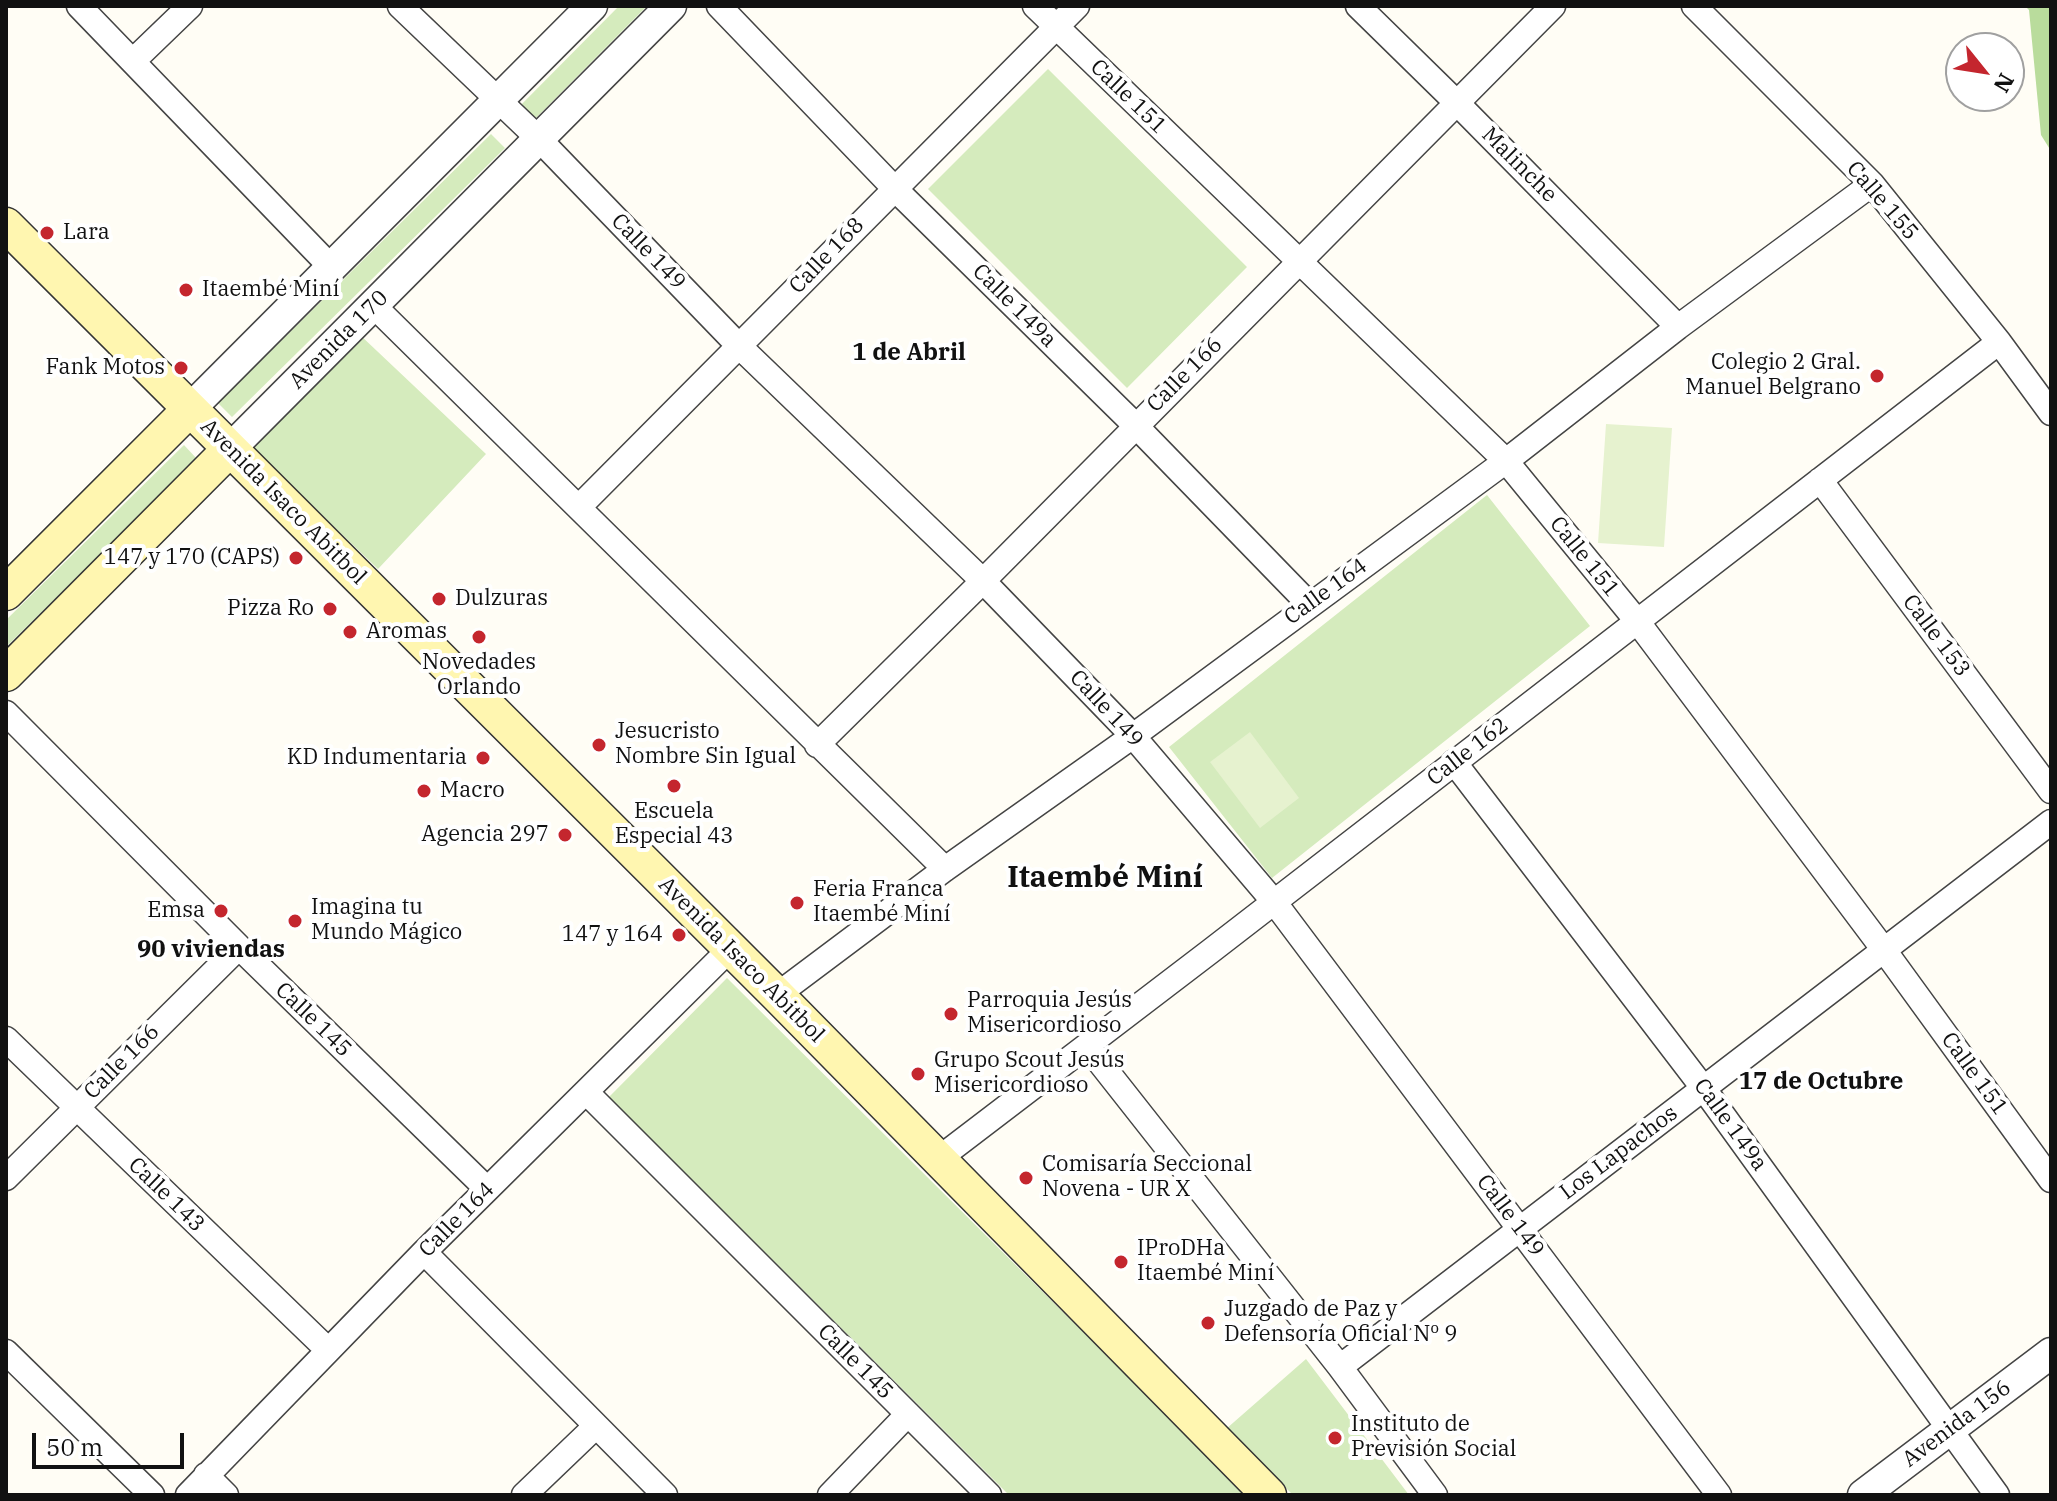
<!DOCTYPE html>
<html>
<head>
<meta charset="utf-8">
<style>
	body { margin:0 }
	#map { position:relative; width:2057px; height:1501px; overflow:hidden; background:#fffdf5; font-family:"IBM Plex Serif",serif }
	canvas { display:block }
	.frame { position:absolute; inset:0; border:8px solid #111; pointer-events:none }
	.north { position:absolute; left:1945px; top:32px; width:80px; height:80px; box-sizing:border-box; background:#fff; border:2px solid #a0a0a0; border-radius:50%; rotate:120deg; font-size:22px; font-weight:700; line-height:32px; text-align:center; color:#111 }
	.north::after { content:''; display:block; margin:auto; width:28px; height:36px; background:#c4262e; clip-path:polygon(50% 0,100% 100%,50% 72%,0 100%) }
	.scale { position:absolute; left:32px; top:1433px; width:152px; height:36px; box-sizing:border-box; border:4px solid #111; border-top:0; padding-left:10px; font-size:24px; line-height:28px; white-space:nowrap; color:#111; -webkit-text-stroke:6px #fff; paint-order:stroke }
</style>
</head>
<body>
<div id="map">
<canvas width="2057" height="1501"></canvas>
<div class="frame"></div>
<div class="north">N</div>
<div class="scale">50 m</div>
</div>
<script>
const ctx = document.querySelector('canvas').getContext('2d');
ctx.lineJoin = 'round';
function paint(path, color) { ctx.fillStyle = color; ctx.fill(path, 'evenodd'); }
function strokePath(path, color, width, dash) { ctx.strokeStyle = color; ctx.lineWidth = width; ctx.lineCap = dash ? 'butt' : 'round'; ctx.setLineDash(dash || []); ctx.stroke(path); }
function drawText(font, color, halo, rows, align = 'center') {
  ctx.font = font + ' "IBM Plex Serif",serif'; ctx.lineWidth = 8; ctx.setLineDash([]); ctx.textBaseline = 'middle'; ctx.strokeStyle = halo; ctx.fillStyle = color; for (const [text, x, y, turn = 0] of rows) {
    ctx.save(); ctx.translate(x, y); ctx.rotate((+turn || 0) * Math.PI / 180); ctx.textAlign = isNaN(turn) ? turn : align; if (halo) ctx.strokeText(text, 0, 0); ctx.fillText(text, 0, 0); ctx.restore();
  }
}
paint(new Path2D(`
	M619 6H647L525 129 511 115Z
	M1048 69 1247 267 1127 388 928 189Z
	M491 134 505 148 232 417 218 403Z
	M359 334 486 454 378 569 252 448Z
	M184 445 197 459 6 647V620Z
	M1487 495 1590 626 1272 878 1169 747Z
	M727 978 1247 1495H1009L609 1097Z
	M1306 1359 1409 1495H1293L1226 1429Z`), '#d5ebbd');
paint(new Path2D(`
	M2025 6H2051V151L2041 135 2029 10Z`), '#b9dc9c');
paint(new Path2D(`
	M1606 424 1672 428 1664 547 1598 543Z
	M1250 732 1299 798 1260 828 1210 762Z`), '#e6f2cf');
const minor = new Path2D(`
	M79 6 331 267
	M400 6 539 139 739 346 983 581 1133 736 1275 903 1719 1495
	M719 6 894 188 1135 425 1309 604
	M1035 6 1506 461 1637 621 1884 950 2051 1180
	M1358 6 1457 103 1678 327
	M1694 6 1872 184 1999 342 2051 413
	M133 61 190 6
	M373 305 945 869
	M1820 480 2051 791
	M579 507 1077 6
	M6 713 239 947 487 1189
	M817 745 983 581 1553 6
	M1454 762 1704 1089 1997 1495
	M777 995 945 869 1133 736 1506 461 1678 327 1872 184
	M6 1039 328 1350
	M1087 1046 1340 1367 1435 1495
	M586 1092 989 1495
	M937 1160C1293 890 1645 615 1999 342
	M6 1178 239 947
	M424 1252 665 1495
	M6 1352 152 1495
	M1340 1367 2051 822
	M206 1475 226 1495
	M188 1495 424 1252 730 949
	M524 1495 596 1426
	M830 1495 908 1414`);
const tertiary = new Path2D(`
	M190 409 592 6
	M230 449 671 6
	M1863 1495 2051 1353`);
const secondary = new Path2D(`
	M6 225 777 995 1269 1495
	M6 593 190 409
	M6 674 230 449`);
strokePath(minor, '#444', 27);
strokePath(tertiary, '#444', 33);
strokePath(secondary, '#333', 37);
strokePath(minor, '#fff', 24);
strokePath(tertiary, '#fff', 30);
strokePath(secondary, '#fff6b0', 34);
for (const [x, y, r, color] of [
	[47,233,8,"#c4262e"],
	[186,290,8,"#c4262e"],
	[181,368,8,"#c4262e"],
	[1877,376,8,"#c4262e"],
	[296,558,8,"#c4262e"],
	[439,599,8,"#c4262e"],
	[330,609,8,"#c4262e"],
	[350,632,8,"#c4262e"],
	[479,637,8,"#c4262e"],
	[599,745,8,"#c4262e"],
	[483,758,8,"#c4262e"],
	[674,786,8,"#c4262e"],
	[424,791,8,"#c4262e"],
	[565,835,8,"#c4262e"],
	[797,903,8,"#c4262e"],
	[221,911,8,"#c4262e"],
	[295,921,8,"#c4262e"],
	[679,935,8,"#c4262e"],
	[951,1014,8,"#c4262e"],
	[918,1074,8,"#c4262e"],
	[1026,1178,8,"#c4262e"],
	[1121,1262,8,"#c4262e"],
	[1208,1323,8,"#c4262e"],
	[1335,1438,8,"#c4262e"]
]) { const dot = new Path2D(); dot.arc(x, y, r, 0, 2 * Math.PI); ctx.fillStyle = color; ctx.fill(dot); strokePath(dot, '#fff', 3); }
drawText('22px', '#111', '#fff', [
	["Calle 151",1128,97,44],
	["Malinche",1519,165,45],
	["Calle 155",1882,201,49],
	["Calle 149",648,252,46],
	["Calle 168",827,256,-46],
	["Calle 149a",1014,306,45],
	["Avenida 170",339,340,-45],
	["Calle 166",1185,375,-45],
	["Avenida Isaco Abitbol",283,502,45],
	["Calle 151",1584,557,51],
	["Calle 164",1326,592,-36],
	["Calle 153",1936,636,53],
	["Calle 149",1106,709,47],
	["Calle 162",1468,752,-38],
	["Avenida Isaco Abitbol",741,960,45],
	["Calle 145",313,1020,44],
	["Calle 166",122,1062,-45],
	["Calle 151",1974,1074,54],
	["Calle 149a",1730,1125,54],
	["Los Lapachos",1619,1153,-37],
	["Calle 143",166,1195,44],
	["Calle 149",1510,1216,53],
	["Calle 164",457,1220,-45],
	["Calle 145",855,1362,45],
	["Avenida 156",1957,1424,-37]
]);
drawText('22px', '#111', '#fff', [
	["Lara",63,233],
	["Itaembé Miní",202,290],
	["Colegio 2 Gral.",1861,363,"right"],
	["Manuel Belgrano",1861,388,"right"],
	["Fank Motos",165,368,"right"],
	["147 y 170 (CAPS)",280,558,"right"],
	["Dulzuras",455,599],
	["Pizza Ro",314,609,"right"],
	["Aromas",366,632],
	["Novedades",479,663,"center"],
	["Orlando",479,688,"center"],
	["Jesucristo",615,732],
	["Nombre Sin Igual",615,757],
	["KD Indumentaria",467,758,"right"],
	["Macro",440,791],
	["Escuela",674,812,"center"],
	["Especial 43",674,837,"center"],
	["Agencia 297",549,835,"right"],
	["Feria Franca",813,890],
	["Itaembé Miní",813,915],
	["Imagina tu",311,908],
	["Mundo Mágico",311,933],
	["Emsa",205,911,"right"],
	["147 y 164",663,935,"right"],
	["Parroquia Jesús",967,1001],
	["Misericordioso",967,1026],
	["Grupo Scout Jesús",934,1061],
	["Misericordioso",934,1086],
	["Comisaría Seccional",1042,1165],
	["Novena - UR X",1042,1190],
	["IProDHa",1137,1249],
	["Itaembé Miní",1137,1274],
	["Juzgado de Paz y",1224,1310],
	["Defensoría Oficial Nº 9",1224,1335],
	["Instituto de",1351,1425],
	["Previsión Social",1351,1450]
], 'left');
drawText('bold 24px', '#111', '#fff', [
	["1 de Abril",909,353],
	["90 viviendas",211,950],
	["17 de Octubre",1821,1082]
]);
drawText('bold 30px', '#111', '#fff', [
	["Itaembé Miní",1105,878]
]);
</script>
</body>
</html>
